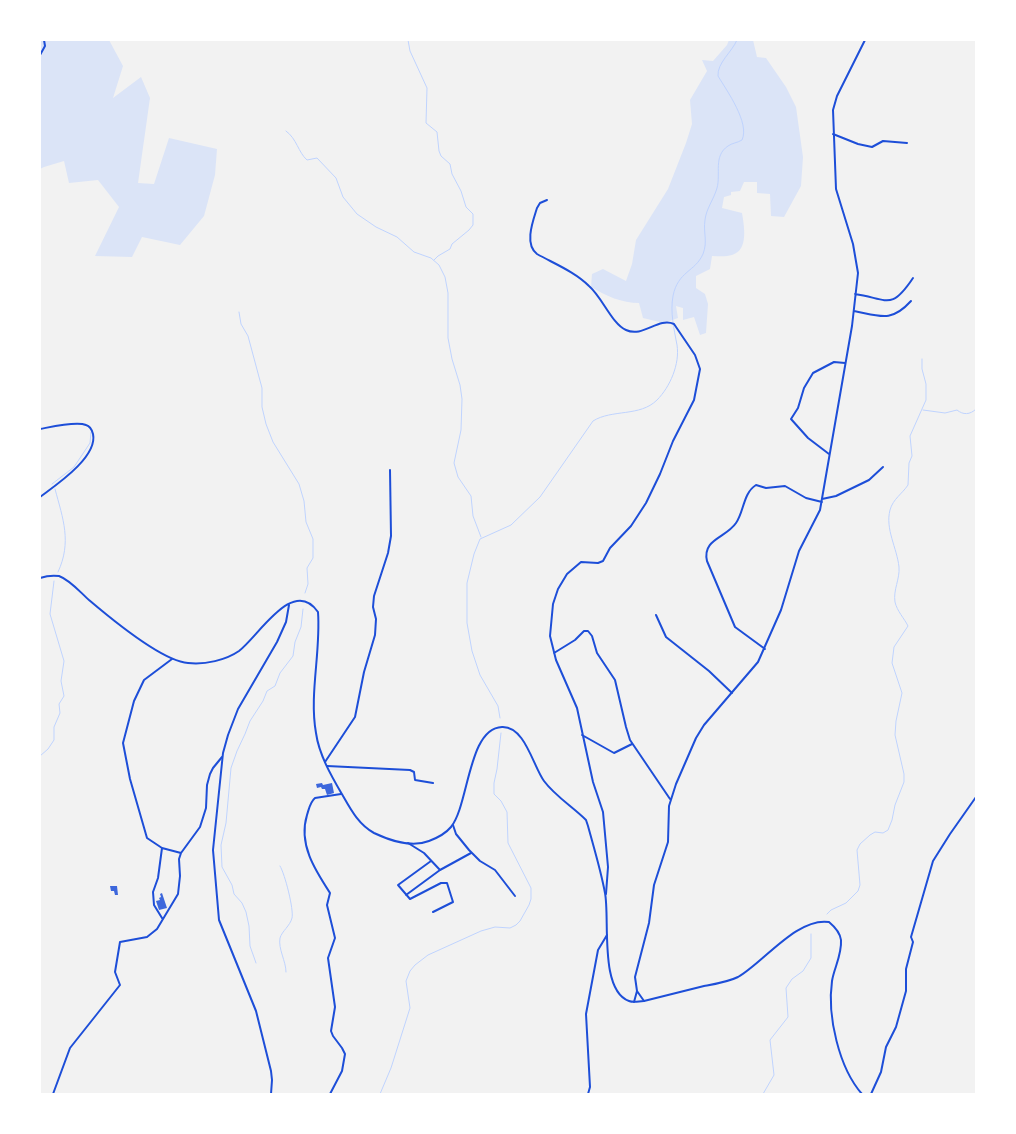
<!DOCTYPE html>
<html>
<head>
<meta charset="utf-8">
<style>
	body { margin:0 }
	#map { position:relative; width:1016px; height:1134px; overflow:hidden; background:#f2f2f2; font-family:"Golos Text",sans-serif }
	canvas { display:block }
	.frame { position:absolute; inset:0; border:41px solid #fff; pointer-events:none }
</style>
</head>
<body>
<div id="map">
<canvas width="1016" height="1134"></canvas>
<div class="frame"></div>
</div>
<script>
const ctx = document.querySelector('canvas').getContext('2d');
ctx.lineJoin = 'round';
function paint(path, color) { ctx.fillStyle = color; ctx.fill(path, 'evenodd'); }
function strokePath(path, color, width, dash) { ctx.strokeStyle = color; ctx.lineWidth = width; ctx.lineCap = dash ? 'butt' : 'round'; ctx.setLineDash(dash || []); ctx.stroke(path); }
paint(new Path2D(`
	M40 40H109L123 66 113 98 141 77 150 98 138 183 154 184 169 138 217 149 215 175 204 216 180 245 142 237 132 257 95 256 119 207 98 180 69 183 64 161 44 167 40 169Z
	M729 40H753L757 57 766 58 786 87 796 107 803 157 801 186 784 217 771 216 770 194 757 193V182H744L740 191 731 192V195L724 197 722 208 742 213C744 226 749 250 732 255 726 257 718 256 712 256L710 269 696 276V288L705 294 708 304 706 333 700 335 694 317 683 320V308L676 306 678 318 664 323 643 318 639 303C622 303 606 296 591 287L592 274 603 269 626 281 632 264 636 240 668 189 686 143 692 124 690 100 707 71 702 60 713 61 727 45Z`), '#dbe4f7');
strokePath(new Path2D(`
	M408 40 410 51 427 88 426 123 437 132 439 151 441 156 450 164 452 174 461 191 466 207 473 214V225L469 230 452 244 450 249 438 256 434 260
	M286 131C297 139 298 152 307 160L317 158 336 178 343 197 357 214 376 227 397 237 414 252 431 258 439 265 445 277 448 293V338L452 359 460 385 462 399 461 430 454 463 458 477 471 496 473 516 481 537
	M239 312 241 324 248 336 259 377 262 388V407L266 424 273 442 299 484 304 501 306 522 313 539V558L307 568 308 584 305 593
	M923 410 945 413 957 410C963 415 970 415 976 409
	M52 484 74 467 90 443 91 432
	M55 489C63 519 72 542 58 572
	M500 718 498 706 480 675 472 651 467 623V583L474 554 480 539 511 525 540 497 593 421C612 409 640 417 657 400 670 387 680 364 677 345 674 329 670 312 673 296 678 271 695 272 703 254 708 241 703 233 705 220 706 209 714 199 717 188 721 174 713 156 728 146 732 143 737 143 742 140 750 123 727 91 718 76 717 63 732 52 737 40
	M40 756 48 749 54 740V727L60 713 59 704 64 696 61 681 64 661 50 614 54 581
	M40 775V784
	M280 866C285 874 294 910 292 918 290 926 282 931 280 938 278 949 286 961 286 972
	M827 914 831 910 846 903 858 891 860 885 857 850 860 844 870 835 875 832 883 833 888 830 892 820 895 805 904 782V774L895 735 896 721 902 693 892 663 894 647 908 626C904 618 897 611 895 602 893 590 900 579 899 567 897 548 885 529 890 510 893 499 902 494 908 485L909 463 912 456 910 436 926 400V384L922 369V359
	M256 963 250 946 249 926 246 912 242 903 234 894 232 885 222 867 221 845 226 823 231 768 237 751 245 734 250 721 263 701 267 691 275 686 280 673 293 656 295 642 301 627 303 609
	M380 1094 391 1068 410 1008 406 981 410 971 415 965 428 955 481 931 495 927 510 928 516 925 520 921 529 905 531 899V888L508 843 507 812 501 801 494 794V783L497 769 501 733
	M763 1094 774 1075 770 1040 788 1017 786 988 792 979 803 971 811 958V934`), '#bfd3fe', 1);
paint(new Path2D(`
	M322 783 323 785 332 783 334 793 327 795 325 789H322L321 787 317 788 316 784Z
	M110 886H117L118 895H115L114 891H111Z
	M162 893 167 908 159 910 156 901 160 900 159 898 161 897 160 894Z`), '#3d67dc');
strokePath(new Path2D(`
	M833 134 858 144 872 147 883 141 907 143
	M547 200 540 203 537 208C533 221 524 244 537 254 555 264 575 272 589 286 602 297 612 324 626 330 643 338 658 317 674 324L695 355 700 369 694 400 673 441 660 474 646 503 631 526 610 548 603 561 598 563 581 562 567 574 558 589 553 604 550 636 556 660 577 708 593 782 603 812 608 867 606 894
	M855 294C888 299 891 311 913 278
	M854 311C880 316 891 323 911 301
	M829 454 808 438 791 419 798 408 804 388 813 373 834 362 845 363
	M822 499 836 496 869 480 883 467
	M656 615 666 637 709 671 732 693
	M765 649 735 627 707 561C702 539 726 538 736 523 744 512 743 493 756 485L766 488 785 486 806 498 822 502
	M554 653 575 640 584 631H588L592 636 597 653 615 680 626 727 630 740 670 799
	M582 735 614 753 632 744
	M325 762 355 717 364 672 375 635 376 619 373 607 374 596 388 553 391 536 390 470
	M327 766 410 770 414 772 415 780 433 783
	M453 825 456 834 469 850 480 861 495 870 515 896
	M408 843 424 853 440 870 471 853
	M162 848 181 853
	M431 861 398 885 410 899 441 883H447L453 902 433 912
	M406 895 440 870
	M162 918 154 905 153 892 158 878 162 848 147 838 130 779 123 743 134 701 144 680 172 659
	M637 991 635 977 649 923 654 885 668 842 669 806 676 784 696 738 704 725 758 662 781 610 799 551 820 510 852 326 858 273 853 244 836 189 833 110 837 96 865 40
	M634 1002 637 991 644 1001
	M53 1094 70 1048 120 985 115 972 120 942 147 937 157 929 178 894 180 876 179 859 181 853 200 827 206 808 207 785 210 774 213 768 222 757
	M330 1094 342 1071 345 1054 342 1048 333 1036 331 1031 335 1007 328 958 335 938 327 905 330 893C315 870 298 844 307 815 309 809 310 802 315 798L341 794
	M588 1094 590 1087 586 1014 598 950 607 935
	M871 1094 881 1072 886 1047 896 1027 906 991V969L913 942 911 937 933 861 950 834 976 797`), '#1d4ed8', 2);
strokePath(new Path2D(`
	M40 55 45 46 44 40
	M40 429C51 427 76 421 86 425 90 426 92 430 93 434 98 457 56 485 40 497
	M40 578C46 576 52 575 59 576 70 580 80 592 89 600 109 617 162 661 188 663 205 665 226 660 239 651 259 636 293 576 318 612 321 652 309 694 316 733 319 755 332 777 343 796 351 810 359 825 374 833 391 841 411 848 429 841 437 838 446 833 451 827 469 805 468 728 502 727 525 726 533 766 544 781 555 796 573 807 586 820L588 826C594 848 601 871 605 893 610 918 599 990 629 1001 634 1003 639 1001 644 1001 664 996 684 991 704 986 715 984 728 982 738 977 763 963 797 917 829 922 835 927 840 932 841 940 842 955 834 968 832 981 827 1016 839 1068 862 1094
	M271 1094 272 1080 271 1071 256 1011 219 920 213 850 223 753 228 735 238 709 277 642 286 622 289 605`), '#1d4ed8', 2);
</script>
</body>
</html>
